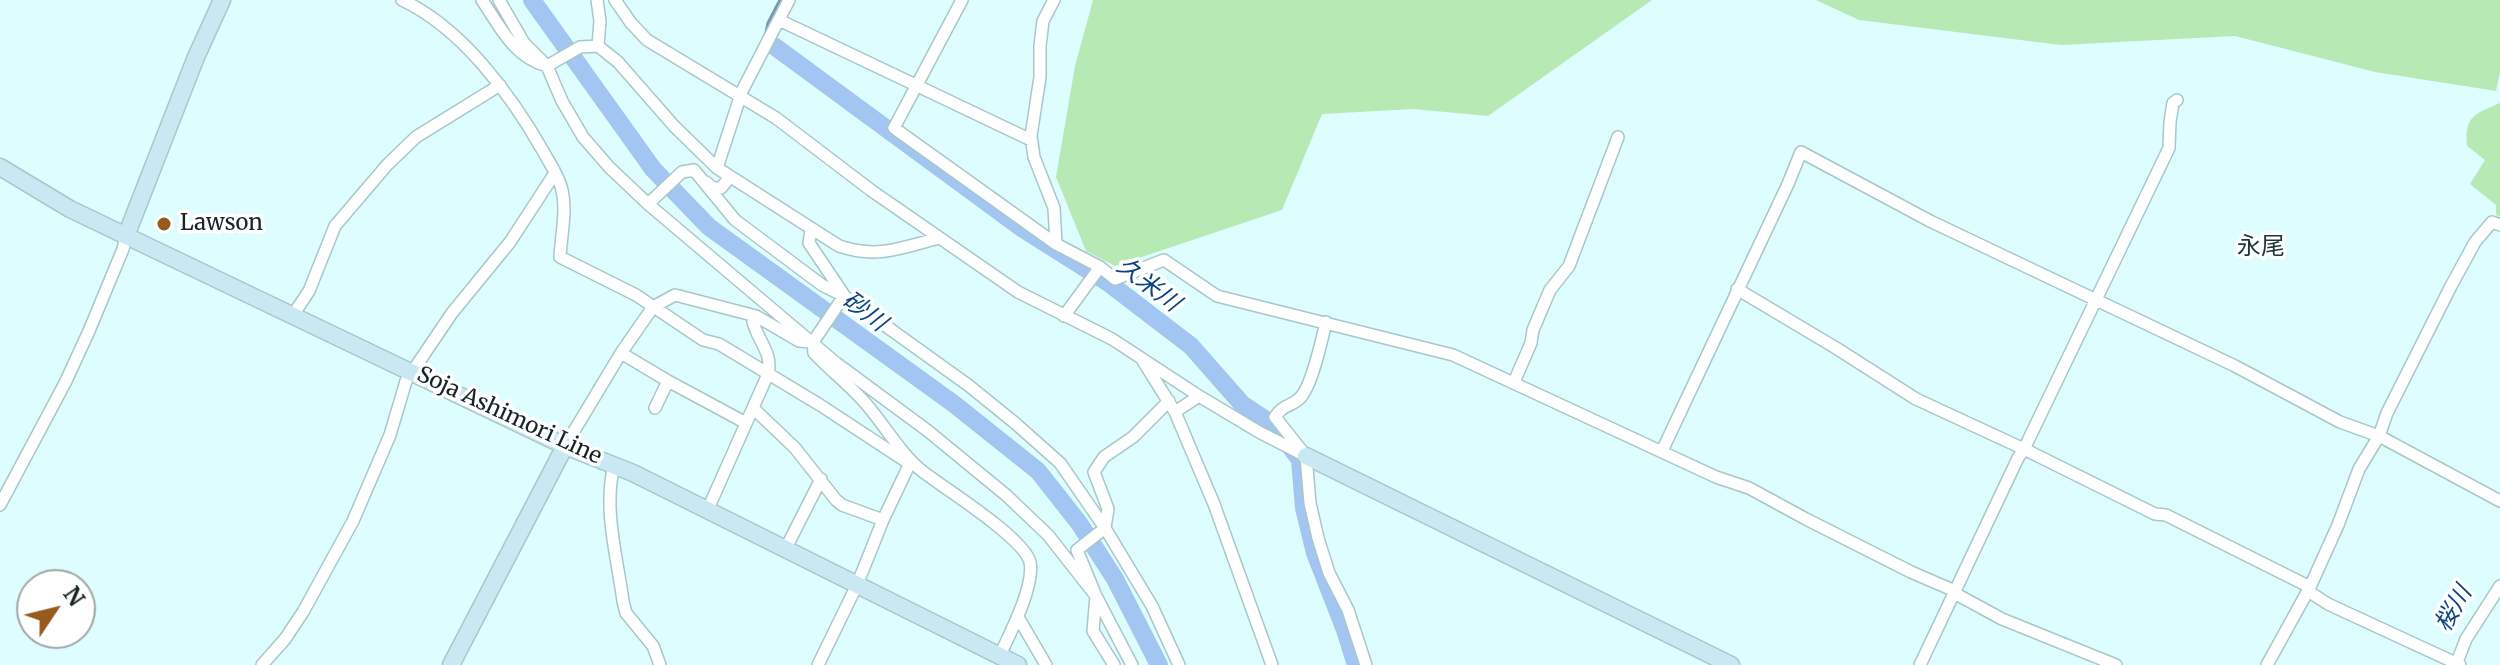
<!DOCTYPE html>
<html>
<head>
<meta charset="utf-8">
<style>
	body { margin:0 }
	#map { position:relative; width:2500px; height:665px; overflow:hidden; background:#defdfe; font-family:Merriweather,serif }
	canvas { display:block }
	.north { position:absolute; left:16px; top:569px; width:80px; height:80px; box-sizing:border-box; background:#fff; border:2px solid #a3a7a7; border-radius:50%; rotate:55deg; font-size:22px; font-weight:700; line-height:32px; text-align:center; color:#182324 }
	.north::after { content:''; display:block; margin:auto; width:28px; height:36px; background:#98591f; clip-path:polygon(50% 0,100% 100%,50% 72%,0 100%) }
</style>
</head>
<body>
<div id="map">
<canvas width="2500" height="665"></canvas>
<div class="north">N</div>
</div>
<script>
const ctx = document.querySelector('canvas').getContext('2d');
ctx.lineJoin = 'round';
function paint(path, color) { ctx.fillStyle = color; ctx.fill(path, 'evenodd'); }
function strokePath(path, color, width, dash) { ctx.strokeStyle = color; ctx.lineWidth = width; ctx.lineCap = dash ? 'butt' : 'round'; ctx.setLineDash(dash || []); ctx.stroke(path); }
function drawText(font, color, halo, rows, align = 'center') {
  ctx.font = font + ' Merriweather,"Noto Sans JP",serif'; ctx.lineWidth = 7; ctx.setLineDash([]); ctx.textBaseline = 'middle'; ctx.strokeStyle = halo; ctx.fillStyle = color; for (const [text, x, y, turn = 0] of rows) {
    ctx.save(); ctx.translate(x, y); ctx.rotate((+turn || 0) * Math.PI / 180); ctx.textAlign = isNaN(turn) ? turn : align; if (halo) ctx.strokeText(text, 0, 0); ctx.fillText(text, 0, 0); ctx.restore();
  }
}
paint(new Path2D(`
	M1093 0H1652L1488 116 1413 109 1322 114 1282 210 1115 266 1086 251 1056 177 1075 66Z
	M1816 0H2500V73L2496 91 2375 72 2235 36 2061 45 1859 20Z
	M2500 103V217L2496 215V205L2470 184 2485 160 2467 146C2464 116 2475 114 2500 103Z`), '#b7e9b4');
strokePath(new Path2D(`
	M765 37 768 23 780 0`), '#7994b4', 3);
strokePath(new Path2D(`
	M532 0 653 169 709 227 954 404 1038 471 1079 523 1115 579 1159 665
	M774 46 1023 229 1110 284 1191 346 1242 404 1275 426 1300 460 1304 508 1315 553 1345 630 1356 665`), '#a3c5f1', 18);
const street = new Path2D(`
	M402 0C462 28 511 95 543 151 550 164 559 176 562 190 567 211 561 236 560 257L636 295 703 340 719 344 820 405 910 464
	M482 0C500 27 514 57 547 66L580 47 598 46 618 62 674 126 717 168 839 246C878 259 900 248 939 238
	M499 0 524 43 547 66 562 101 583 137 609 167 648 204 836 363 928 431 1006 495 1048 535 1096 596 1093 631 1114 665
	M597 0 600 21 598 46
	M615 0 631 23 647 40 776 118 872 191 1018 292 1112 339 1199 396 1259 432 1306 456
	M962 0 894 128 1056 244 1100 267 1115 279 1164 260 1217 296 1453 355 1716 477 1749 488 1806 519 1911 572 1955 591 1956 594 2002 619 2116 665
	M1054 0 1043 21 1040 46V77L1031 136 1034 157 1054 208 1056 244
	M779 20 1031 140
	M717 168 742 91 789 0
	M694 170 735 220 822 285 844 296 968 385 1015 423 1060 463 1105 528 1152 606 1179 665
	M706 182 713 188H721L730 177
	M648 204 682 172 694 170
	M811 229 809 243 844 295
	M1737 289 1836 348 1916 399 2024 449 2155 514 2166 515 2310 587
	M844 296 813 342 814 353C831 371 851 386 867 405 885 426 901 454 922 471 945 489 1023 537 1030 562 1035 585 1010 634 1000 655
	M293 315 309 291 335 226 387 165 416 137 500 85
	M1064 316 1100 267
	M1326 322C1322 339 1312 386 1300 398 1291 407 1283 404 1275 417L1306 456 1310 503 1318 538 1329 573 1348 610 1366 665
	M621 353 668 381 746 423
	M1143 361 1175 412 1214 504 1272 665
	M1514 382 1531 343 1533 330 1550 290 1569 266 1618 137
	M655 408 668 381
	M753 408 795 448 836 500 842 505 883 520
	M1175 412 1199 396
	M565 446 621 353 653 307 675 295 756 316 799 341 813 342
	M1662 451 1788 184 1801 152 1930 221 2235 366 2340 422 2379 436 2500 501
	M614 465C603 509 617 556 623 601L626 613 653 646 660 665
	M0 505 65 383 89 331 123 249 126 236
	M708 509 768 374C773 353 758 341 753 322L756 316
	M786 548 821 479
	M1077 550 1105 528 1108 509 1094 472 1104 457 1133 437 1169 401
	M1077 550 1096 596 1132 665
	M2308 591 2328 604 2460 665
	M1018 617 1046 665
	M262 665 285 639 303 612 353 521 390 435 406 381 452 313 510 242 555 173
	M818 665 857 585 883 520 911 461
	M1920 665 2018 458 2024 449 2169 148 2170 122 2173 103 2177 100
	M2267 665 2310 587 2338 525 2359 469 2379 436 2387 413 2451 286 2475 242 2492 222 2500 225
	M2456 665 2466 639 2500 586`);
const secondary = new Path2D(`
	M0 167 70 209 565 446 633 473 1018 665
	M126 236 196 57 222 0
	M1306 456 1731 665
	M451 665 565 446`);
strokePath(street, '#a9c7c8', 14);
strokePath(secondary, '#a9c7c8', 19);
strokePath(street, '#fff', 11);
strokePath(secondary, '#cae8f3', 16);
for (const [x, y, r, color] of [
	[164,224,8,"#98591f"]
]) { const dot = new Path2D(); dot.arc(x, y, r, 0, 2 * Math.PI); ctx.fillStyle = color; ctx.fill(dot); strokePath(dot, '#fff', 3); }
drawText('22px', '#182324', '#fff', [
	["Lawson",180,224]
], 'left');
drawText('22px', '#182324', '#fff', [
	["Soja Ashimori Line",509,416,25]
]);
drawText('24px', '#1d3738', '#fff', [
	["永尾",2261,247]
]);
drawText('italic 24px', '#0a4583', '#fff', [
	["久米川",1148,285,37],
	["砂川",864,312,37],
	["桜川",2454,609,-60]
]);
</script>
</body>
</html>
